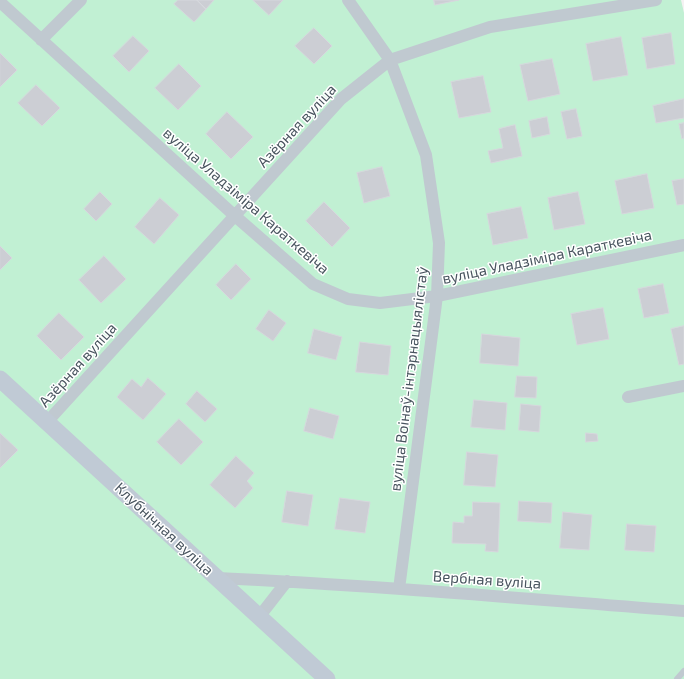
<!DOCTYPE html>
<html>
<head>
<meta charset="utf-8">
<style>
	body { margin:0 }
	canvas { display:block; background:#f4f2f2 }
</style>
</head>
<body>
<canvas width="684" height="679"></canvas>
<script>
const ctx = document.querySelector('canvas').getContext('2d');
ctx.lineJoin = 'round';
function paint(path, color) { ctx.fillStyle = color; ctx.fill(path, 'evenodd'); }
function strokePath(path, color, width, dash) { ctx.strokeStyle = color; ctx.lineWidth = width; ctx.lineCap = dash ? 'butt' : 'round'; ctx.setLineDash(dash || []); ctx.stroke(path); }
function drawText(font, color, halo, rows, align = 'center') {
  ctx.font = font + ' "Exo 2",sans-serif'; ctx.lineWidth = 3; ctx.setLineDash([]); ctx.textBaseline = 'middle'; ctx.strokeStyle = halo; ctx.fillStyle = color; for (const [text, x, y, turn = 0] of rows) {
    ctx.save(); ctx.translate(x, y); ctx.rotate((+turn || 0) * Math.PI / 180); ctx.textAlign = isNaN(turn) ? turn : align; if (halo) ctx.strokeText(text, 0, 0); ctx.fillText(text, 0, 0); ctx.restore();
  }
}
paint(new Path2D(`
	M0 0H681L684 13V679H0Z`), '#c1f0d3');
const building = new Path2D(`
	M178 0H197L206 9 194 22 174 4Z
	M197 0H214L206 9Z
	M253 0H283L269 15Z
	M434 0H459L435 5Z
	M314 28 332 46 314 64 295 46Z
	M671 33 675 64 647 69 642 38Z
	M133 36 149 51 129 72 113 56Z
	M621 37 628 75 593 81 586 44Z
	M0 53 17 70 0 87Z
	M552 59 560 94 528 101 520 65Z
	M179 64 201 86 178 110 155 88Z
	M483 76 491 112 459 118 451 82Z
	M36 85 60 108 42 126 18 103Z
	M684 99V118L656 123 653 106Z
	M576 109 582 136 567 139 561 112Z
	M227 112 253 137 231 159 206 134Z
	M547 117 550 134 532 138 529 121Z
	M684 123V138L682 139 679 124Z
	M515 125 522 156 491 163 488 151 503 148 499 129Z
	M382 167 390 196 364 203 357 173Z
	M647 174 654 208 622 214 615 181Z
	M684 179V204L677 205 672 181Z
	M100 192 112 204 96 221 84 209Z
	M578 192 585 224 554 230 548 198Z
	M160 198 179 215 154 244 135 227Z
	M324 202 350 228 332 247 306 221Z
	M521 207 528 238 493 245 487 214Z
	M0 246 12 258 0 270Z
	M104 256 126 279 101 303 79 280Z
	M236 264 251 279 231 300 216 285Z
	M663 284 669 313 644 318 638 289Z
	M603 308 609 339 577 345 571 314Z
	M269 310 286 323 273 341 256 329Z
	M59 313 84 337 61 360 37 336Z
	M684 326V364L679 365 671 329Z
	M314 329 342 337 336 360 308 353Z
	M482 334 520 338 518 366 480 363Z
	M360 342 391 346 388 375 356 372Z
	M517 376 537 377 536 398 515 397Z
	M148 378 166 394 143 420 117 397 132 379 141 387Z
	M197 391 217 409 205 422 186 404Z
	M474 400 507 403 505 430 471 427Z
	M521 404 541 406 539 432 519 430Z
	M310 408 339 416 333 439 304 431Z
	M179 419 203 442 181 465 157 442Z
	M0 433 18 450 0 468Z
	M586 433 597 434 598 441 586 442Z
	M467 452 498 455 495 487 464 485Z
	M236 456 254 473 247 481 253 488 235 508 210 485Z
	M287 491 313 495 308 526 282 522Z
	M340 498 370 502 365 533 335 529Z
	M519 501 552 503 551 523 518 521Z
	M473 502 500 503 498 552 485 551 486 544 452 543 453 522 464 523V516H472Z
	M563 512 592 515 589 550 560 548Z
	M627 524 656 526 654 552 625 550Z`);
paint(building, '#ccced4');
strokePath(building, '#d6d8dd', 1);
strokePath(new Path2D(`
	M677 679 684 671`), '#c0c9d0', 6);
strokePath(new Path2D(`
	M348 0 390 60 426 155 439 243 437 296 399 589
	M0 2 235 216 313 284 348 299 380 303 437 296 684 245
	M41 40 81 0
	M628 397 684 386
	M47 422 341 99 390 60 490 27 656 0
	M217 578C373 585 528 599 684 611
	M259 617 287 581`), '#c0c9d0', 12);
strokePath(new Path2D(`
	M0 379 327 679`), '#c0cad5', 17);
drawText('15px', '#49555f', '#fff', [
	["Азёрная вуліца",297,126,-47],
	["вуліца Уладзіміра Караткевіча",246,201,41],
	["вуліца Уладзіміра Караткевіча",547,257,-12],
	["Азёрная вуліца",78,365,-48],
	["вуліца Воінаў-інтэрнацыялістаў",409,379,-83],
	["Клубнічная вуліца",164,529,43],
	["Вербная вуліца",487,580,4]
]);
</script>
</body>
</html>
